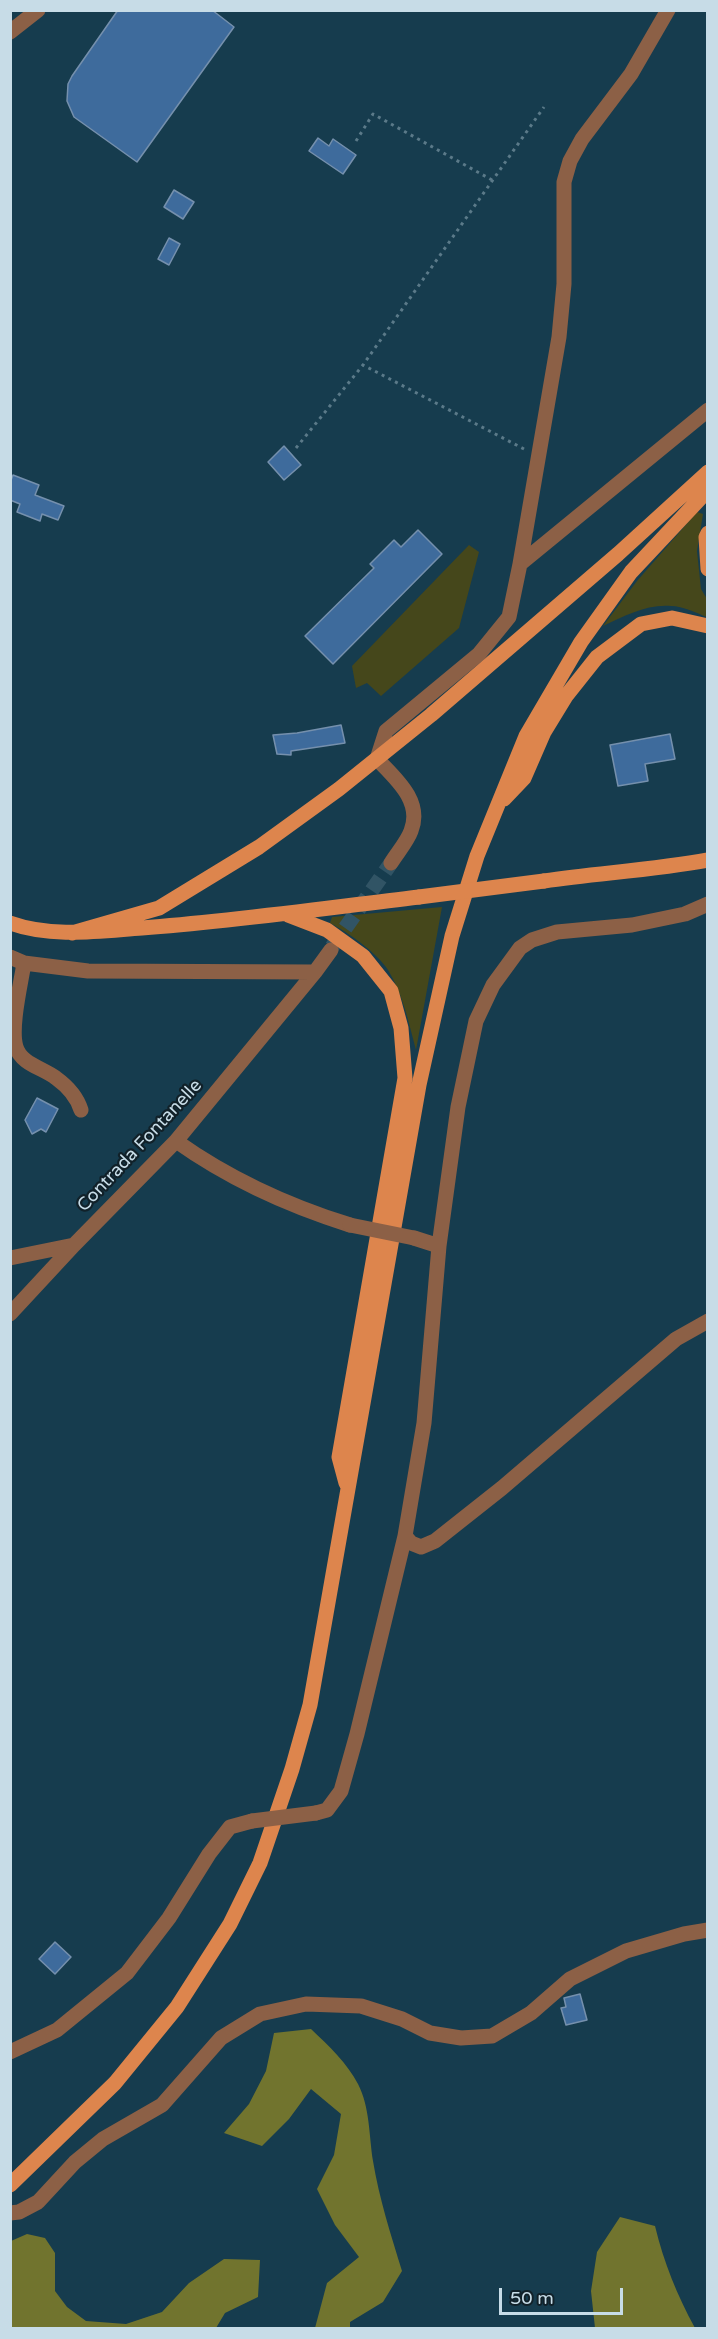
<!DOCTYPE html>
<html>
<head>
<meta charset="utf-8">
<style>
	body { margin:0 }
	#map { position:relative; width:718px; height:2339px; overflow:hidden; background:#163c4e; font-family:"Varela Round",sans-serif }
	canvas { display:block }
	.frame { position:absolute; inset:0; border:12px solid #c7dce7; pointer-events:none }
	.scale { position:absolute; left:499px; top:2288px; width:124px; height:27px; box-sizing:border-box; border:3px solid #c7dce7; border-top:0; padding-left:8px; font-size:18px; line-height:21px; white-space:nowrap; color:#c7dce7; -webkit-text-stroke:4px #112129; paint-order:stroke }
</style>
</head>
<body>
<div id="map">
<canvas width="718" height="2339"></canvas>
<div class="frame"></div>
<div class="scale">50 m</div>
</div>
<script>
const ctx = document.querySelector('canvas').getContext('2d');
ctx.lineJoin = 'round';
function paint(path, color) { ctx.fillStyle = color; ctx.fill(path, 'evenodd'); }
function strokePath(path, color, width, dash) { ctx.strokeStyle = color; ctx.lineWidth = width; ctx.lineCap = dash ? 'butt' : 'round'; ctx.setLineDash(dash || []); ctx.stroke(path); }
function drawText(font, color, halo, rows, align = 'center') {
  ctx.font = font + ' "Varela Round",sans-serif'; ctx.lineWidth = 4.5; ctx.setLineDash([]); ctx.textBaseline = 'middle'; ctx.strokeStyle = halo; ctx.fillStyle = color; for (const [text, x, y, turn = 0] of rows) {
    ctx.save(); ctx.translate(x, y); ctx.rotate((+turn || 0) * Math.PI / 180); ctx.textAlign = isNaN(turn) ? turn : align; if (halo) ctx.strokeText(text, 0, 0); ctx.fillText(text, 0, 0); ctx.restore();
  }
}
paint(new Path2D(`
	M697 512 703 514 697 551 701 589 707 599V617C696 613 683 606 671 606 647 604 624 616 603 626L637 581Z
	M469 545 479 552 459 628 381 696 367 683 356 688 352 666Z
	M442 907 416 1050C409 1024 403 994 388 970 376 952 349 933 330 923L332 917Z`), '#45471b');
paint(new Path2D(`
	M311 2029C329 2046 347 2063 358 2084 370 2107 369 2136 373 2161 379 2198 391 2235 402 2271L383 2302 350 2322V2328H315L327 2283 359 2257 335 2225 317 2189 334 2155 341 2114 311 2089 289 2119 262 2146 224 2133 249 2104 266 2071 274 2033Z
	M620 2217 655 2226C664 2263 677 2295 695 2328H595L591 2291 597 2252Z
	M27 2234 45 2238 55 2253V2291L67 2307 86 2321 126 2324 162 2312 189 2283 224 2259 260 2260 258 2297 225 2313 216 2328H11V2241Z`), '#71742e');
const building = new Path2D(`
	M118 10H212L234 27 137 162 74 117 67 101 68 84 72 76Z
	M318 138 329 146 333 139 356 155 343 174 309 151Z
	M174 190 194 202 183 219 164 207Z
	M169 238 180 244 169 265 158 259Z
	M284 446 301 465 284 480 268 462Z
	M13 475 39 485 35 495 64 506 58 520 42 514 40 521 17 512 20 504 10 500V483Z
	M418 530 442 554 333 664 305 636 374 568 370 564 394 540 401 547Z
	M341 725 345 743 291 751V755L277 754 273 735 297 733Z
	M670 734 675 759 645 764 648 781 618 786 610 745Z
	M37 1098 58 1109 46 1132 41 1129 32 1134 25 1120Z
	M55 1942 71 1957 55 1974 39 1959Z
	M580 1994 587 2020 566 2025 561 2008 566 2007 564 1998Z`);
paint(building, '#3e6b9c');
strokePath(building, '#7590ad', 1.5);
strokePath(new Path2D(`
	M332 947 391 863`), '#315465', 15, [15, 8]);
strokePath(new Path2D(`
	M356 141 373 114 492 180
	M296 448 363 365
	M524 449 363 365 544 107`), '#5b7a89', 3, [3, 4.5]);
strokePath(new Path2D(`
	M10 32 38 10
	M520 564 559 337 564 284V182L570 161 582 139 631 74 668 10
	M391 863C397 853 407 842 411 831 423 801 395 778 377 759L386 731 479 654 509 617 520 564 708 410
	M708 904 685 914 632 925 557 932 532 940 520 948 493 985 476 1021 458 1107 439 1246 424 1423 405 1536 411 1543 421 1547 435 1541 502 1488 676 1339 708 1321
	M10 957 24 963 88 971 315 972
	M24 963C21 983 10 1028 16 1047 21 1064 43 1068 56 1078 67 1086 77 1097 81 1110
	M176 1141C228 1178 289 1206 350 1225
	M414 1238 439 1246
	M10 1258 74 1245
	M10 1314 74 1245 176 1141 315 972 331 950
	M316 1813 327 1810 341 1791 357 1734 405 1536
	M10 2052 57 2030 127 1973 169 1918 209 1854 230 1827 252 1821
	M10 2213 19 2212 38 2202 75 2162 103 2139 162 2105 221 2038 260 2014 306 2004 361 2006 402 2019 430 2033 461 2038 492 2036 531 2013 570 1979 626 1951 684 1934 708 1930`), '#8c6046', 15);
strokePath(new Path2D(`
	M708 533 706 537 708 569
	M504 799 524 778 544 732 566 696 597 657 641 624 672 618 708 626
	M544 881C599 873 653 870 708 860
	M288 915 327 930 363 956 391 991 401 1028 405 1078 339 1457 346 1483
	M10 923C52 938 99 931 142 928 235 921 326 908 419 897
	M72 933 159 908 259 847 339 789 431 715 618 554 708 472
	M10 2185 115 2083 177 2007 230 1924 260 1863 292 1769 310 1705 419 1085 452 936 477 856 526 736 581 642 631 572 708 490`), '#dd854d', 15);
strokePath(new Path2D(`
	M350 1225 414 1238
	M252 1821 316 1813`), '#8c6046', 15);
strokePath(new Path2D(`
	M419 897 544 881`), '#dd854d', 15);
drawText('18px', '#c7dce7', '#112129', [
	["Contrada Fontanelle",140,1146,-47]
]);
</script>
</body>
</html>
